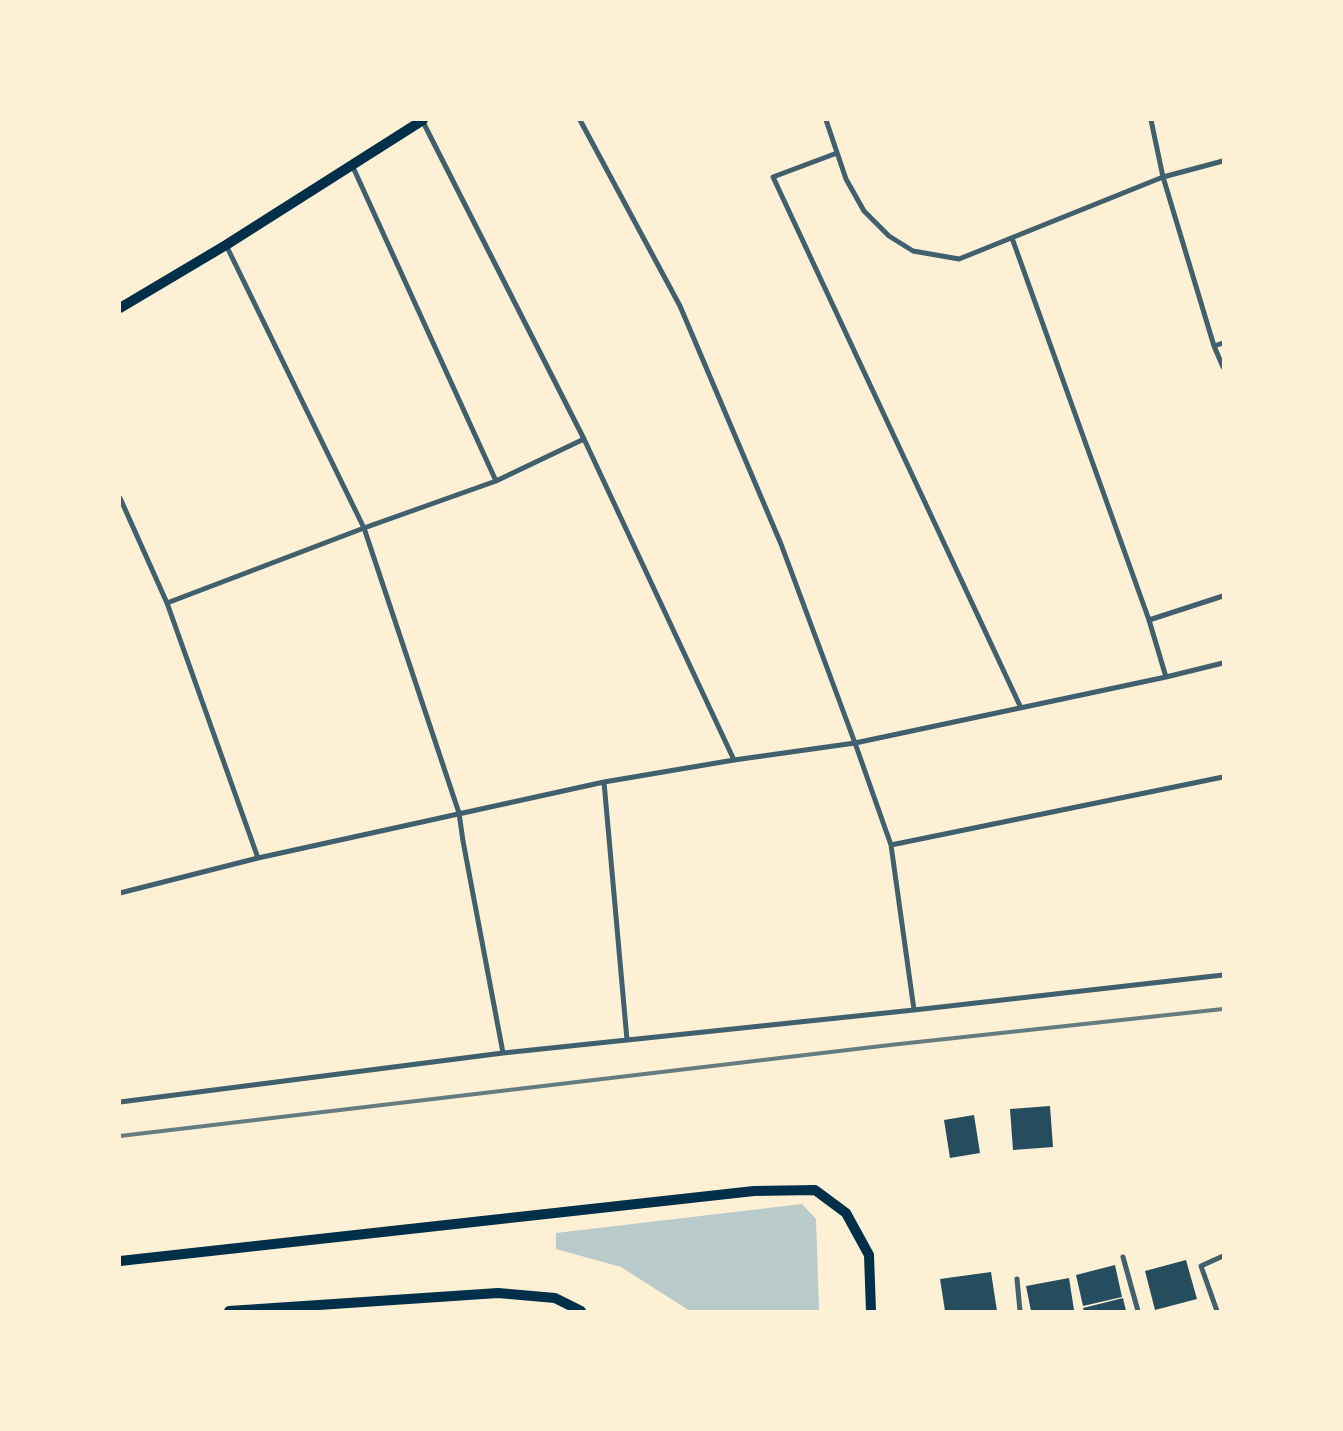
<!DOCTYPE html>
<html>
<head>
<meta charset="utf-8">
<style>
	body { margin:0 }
	#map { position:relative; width:1343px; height:1431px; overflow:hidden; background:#fdf0d5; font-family:"Golos Text",sans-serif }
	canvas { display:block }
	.frame { position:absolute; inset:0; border:121px solid #fdf0d5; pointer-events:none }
</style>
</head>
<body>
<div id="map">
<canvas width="1343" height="1431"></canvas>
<div class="frame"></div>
</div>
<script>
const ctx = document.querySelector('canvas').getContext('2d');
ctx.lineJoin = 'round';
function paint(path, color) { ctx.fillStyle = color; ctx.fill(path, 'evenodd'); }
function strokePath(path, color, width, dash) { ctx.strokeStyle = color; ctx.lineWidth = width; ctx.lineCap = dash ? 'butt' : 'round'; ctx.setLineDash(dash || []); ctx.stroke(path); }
paint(new Path2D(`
	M802 1204 816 1219 819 1311H690L621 1267 556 1249V1233Z`), '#b9caca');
paint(new Path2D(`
	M1050 1106 1053 1147 1013 1150 1010 1109Z
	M974 1115 980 1153 950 1158 944 1120Z
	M1186 1260 1197 1299 1155 1310 1145 1271Z
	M1115 1265 1122 1297 1083 1306 1076 1275Z
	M991 1272 997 1311H945L940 1279Z
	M1069 1278 1074 1310 1031 1311 1026 1286Z
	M1123 1298 1126 1311H1084L1083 1308Z`), '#264d5e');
strokePath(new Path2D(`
	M422 120 584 439 734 760
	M580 120 680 306 781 544 855 743 891 845 914 1010
	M826 120 846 179 864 211 889 236 913 251 959 259 1163 177 1223 161
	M1151 120 1163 177 1214 346 1223 367
	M837 153 773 177 1021 708
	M352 165 496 481
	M1012 238 1149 620 1166 677
	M226 245 364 528 459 813 463 841 503 1053
	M1214 346 1223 343
	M120 498 167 603 258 858
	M167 603 364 528 496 481 584 439
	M1149 620 1223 596
	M604 782 627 1040
	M891 845 1223 777
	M120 893 258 858 604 782 734 760 855 743 1166 677 1223 663
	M120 1102 503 1053 914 1010 1223 975
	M1123 1257 1138 1311
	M1017 1279 1020 1311
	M1217 1311 1201 1266 1223 1256`), '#3f606c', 5);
strokePath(new Path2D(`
	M120 308 226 245 423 120
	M120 1261 754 1191 815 1190 846 1213 869 1255 871 1311
	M229 1311 498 1293 555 1298 581 1311`), '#003049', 10);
strokePath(new Path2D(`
	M120 1136 890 1045 1223 1009`), '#657d81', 4);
</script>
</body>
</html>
